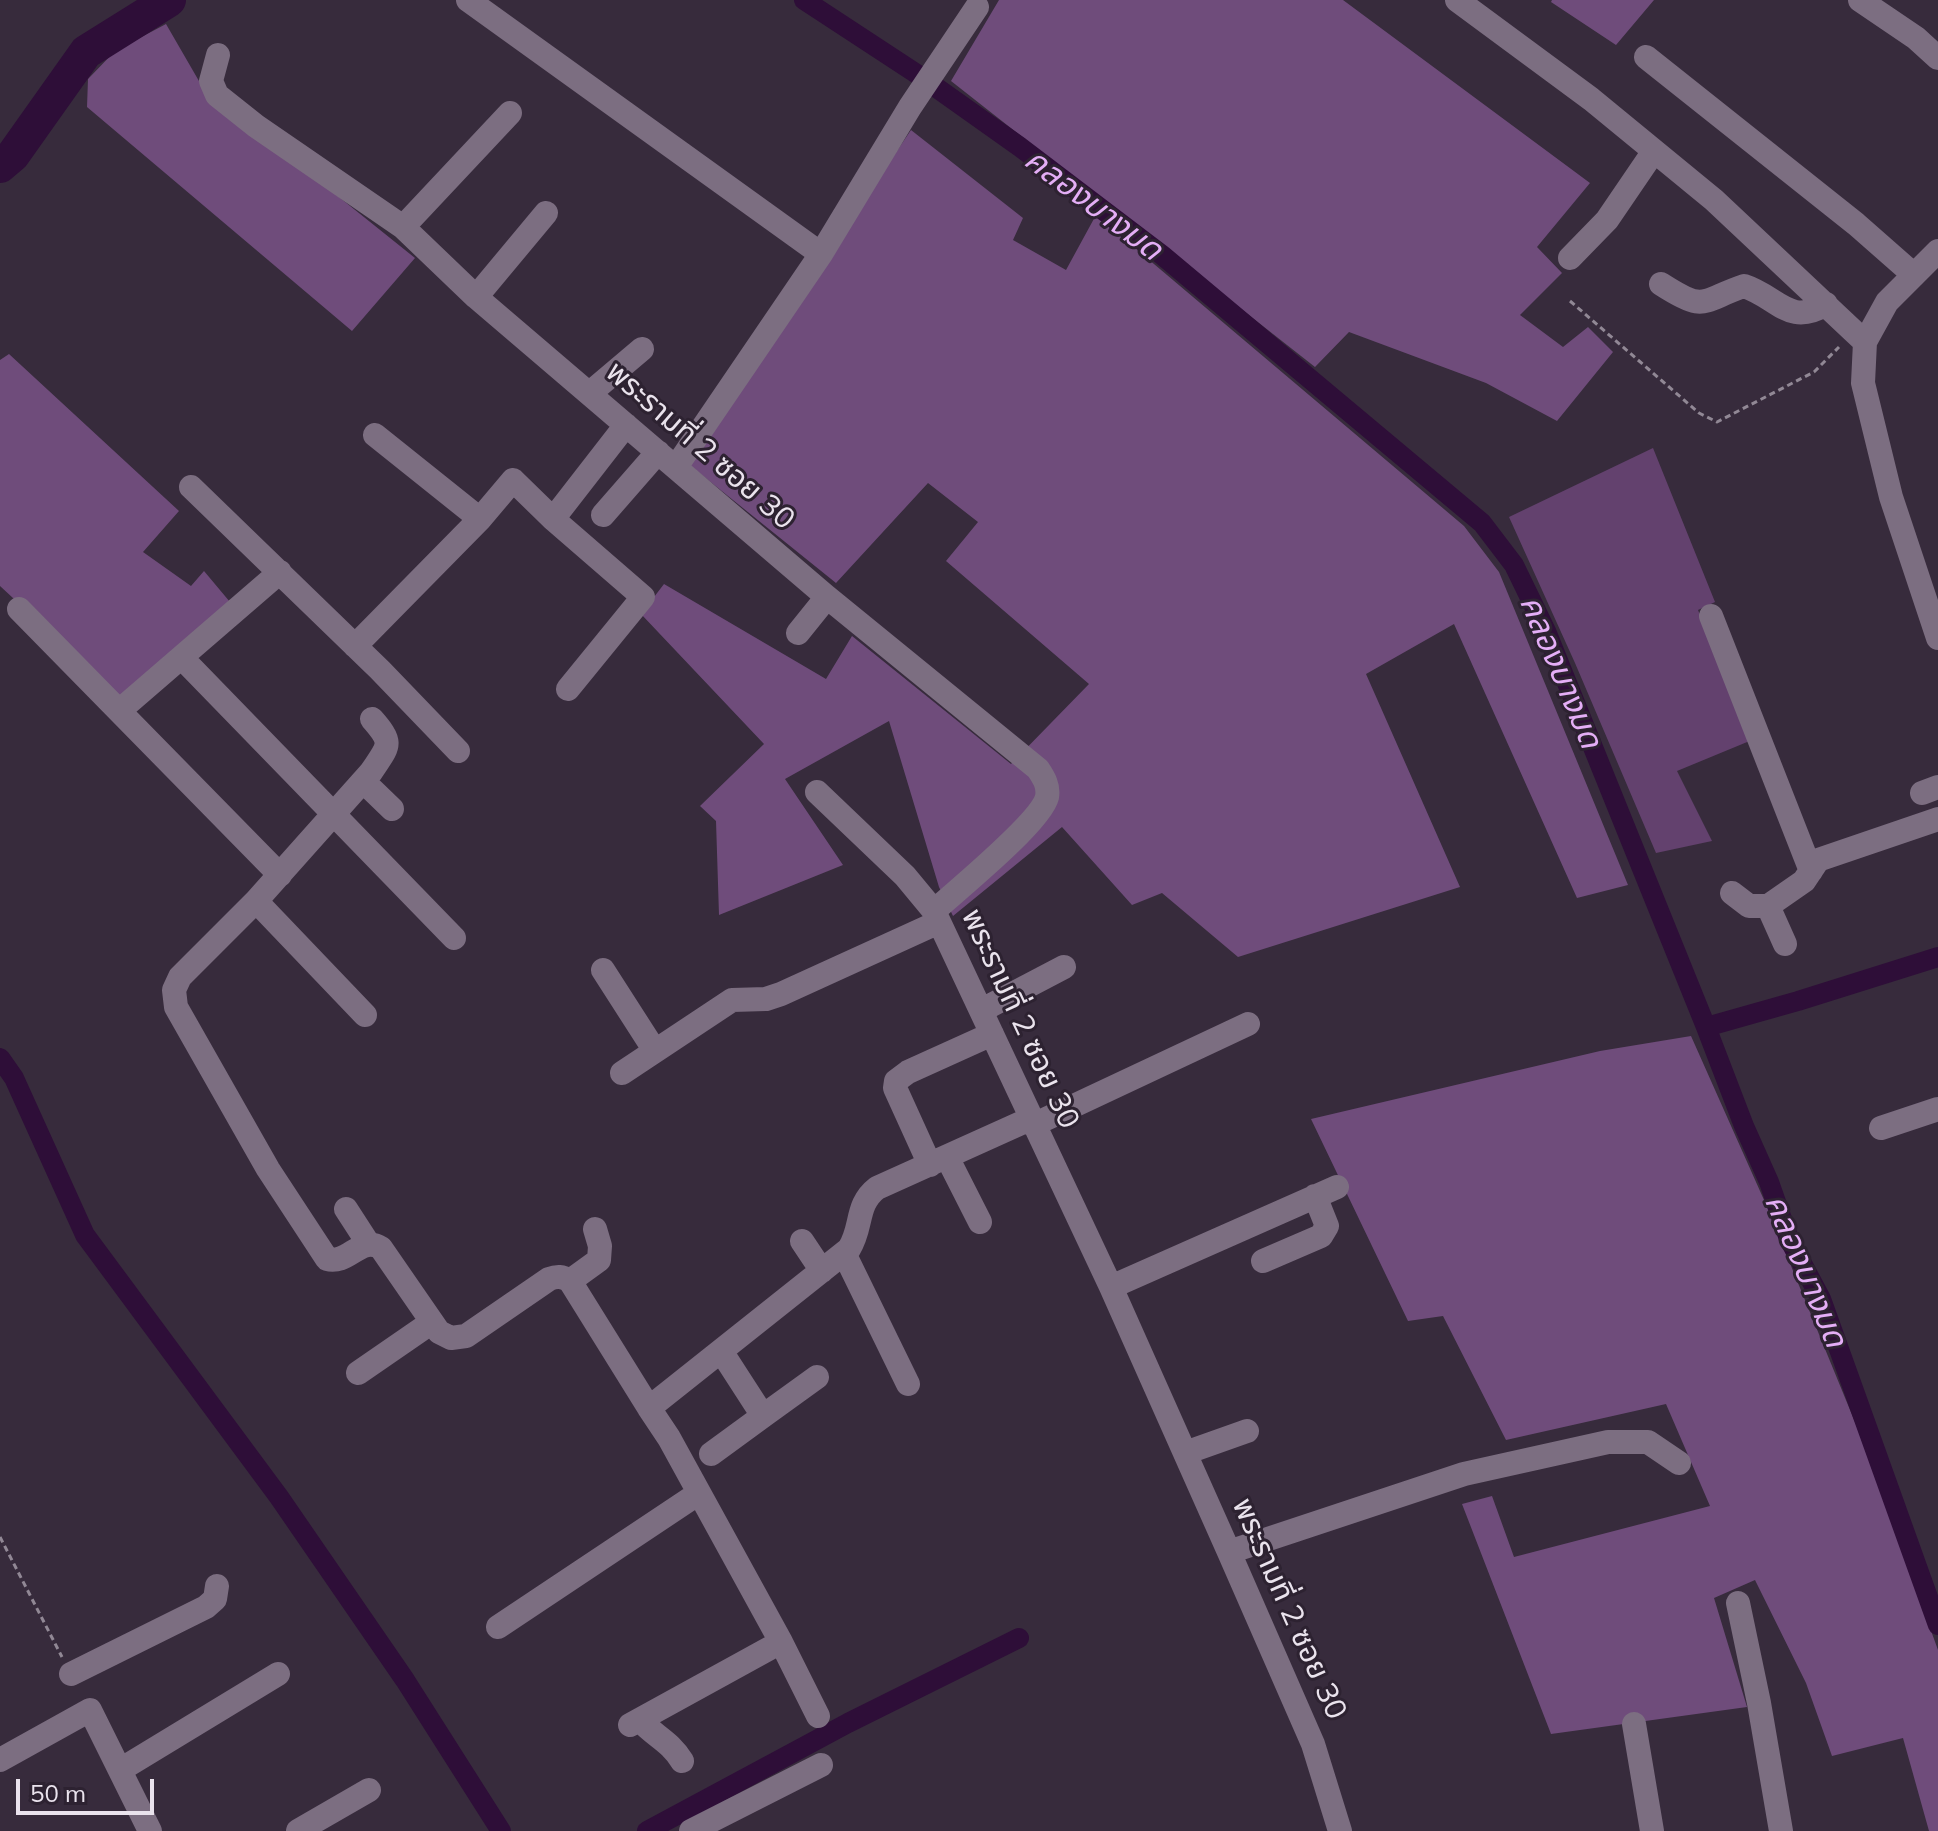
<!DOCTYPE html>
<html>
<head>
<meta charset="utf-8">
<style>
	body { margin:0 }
	#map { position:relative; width:1938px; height:1831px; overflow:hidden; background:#372b3c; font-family:Mulish,sans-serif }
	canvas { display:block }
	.scale { position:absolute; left:16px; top:1779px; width:138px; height:36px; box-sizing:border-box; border:4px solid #eae3ed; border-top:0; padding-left:10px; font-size:24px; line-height:28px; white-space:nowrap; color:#eae3ed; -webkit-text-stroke:6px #2d2231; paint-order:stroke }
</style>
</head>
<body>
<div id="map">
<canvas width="1938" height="1831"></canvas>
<div class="scale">50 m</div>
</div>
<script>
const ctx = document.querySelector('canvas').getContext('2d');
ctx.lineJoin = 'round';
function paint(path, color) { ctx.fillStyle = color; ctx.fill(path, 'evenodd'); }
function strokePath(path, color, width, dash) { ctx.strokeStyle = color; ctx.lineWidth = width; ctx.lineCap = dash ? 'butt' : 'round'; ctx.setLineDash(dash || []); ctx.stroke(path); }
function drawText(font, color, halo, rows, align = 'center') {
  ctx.font = font + ' Mulish,"Noto Sans Thai",sans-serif'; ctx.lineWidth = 6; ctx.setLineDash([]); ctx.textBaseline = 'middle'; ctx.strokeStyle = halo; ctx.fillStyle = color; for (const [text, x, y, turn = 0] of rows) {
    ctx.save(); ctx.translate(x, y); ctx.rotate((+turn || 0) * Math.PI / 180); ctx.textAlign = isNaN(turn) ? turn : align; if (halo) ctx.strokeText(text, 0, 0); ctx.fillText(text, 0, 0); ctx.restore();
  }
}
paint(new Path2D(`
	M1653 448 1715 602 1698 610 1752 740 1677 771 1712 841 1656 853 1575 663 1509 517Z`), '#63416e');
paint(new Path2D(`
	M999 0H1343L1590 183 1537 247 1562 273 1520 315 1563 347 1588 327 1613 352 1557 421 1486 383 1349 332 1315 367 951 81Z
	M1552 0H1654L1616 45 1551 2Z
	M166 24 203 88 415 258 352 331 87 107 88 79 115 51Z
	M911 130 1023 218 1013 240 1066 270 1096 215 1464 526 1499 572 1628 885 1577 898 1454 624 1366 674 1460 887 1238 957 1162 893 1132 905 1062 827 953 916 939 887 889 721 785 779 843 865 719 915 716 821 700 806 764 744 641 614 664 584 826 679 852 636 1011 764 1089 684 946 561 978 522 928 483 836 583 687 463Z
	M9 354 179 511 143 552 191 586 204 571 230 602 120 697 0 586V360Z
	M1691 1036 1764 1200 1857 1427 1938 1650V1831H1929L1903 1738 1832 1756 1806 1683 1755 1580 1714 1598 1747 1707 1551 1734 1462 1504 1492 1496 1514 1557 1710 1506 1666 1404 1506 1440 1443 1316 1408 1321 1311 1119 1600 1051Z`), '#6f4c7b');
strokePath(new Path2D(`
	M804 0 920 76 1020 147 1162 255 1482 523 1514 565 1546 631 1706 1027 1744 1126 1769 1182 1789 1239 1821 1299 1938 1625
	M1706 1027 1798 1001 1938 957
	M0 1058 14 1078 85 1235 279 1497 405 1680 501 1831
	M647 1831 848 1723 1019 1638`), '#2e0e38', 20);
strokePath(new Path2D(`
	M0 166 13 155 86 52 169 0`), '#2e0e38', 34);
strokePath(new Path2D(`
	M1570 301 1699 413 1717 422 1814 372 1839 347
	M0 1537 62 1657`), '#918895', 3, [6, 4]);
strokePath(new Path2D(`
	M468 0 821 254
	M1457 0 1591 99 1714 200 1865 342
	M1860 0 1916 38 1938 58
	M218 55 211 81 217 95 256 126 403 227 476 297 827 597 1038 769C1044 778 1049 786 1047 797 1041 822 957 890 934 911L1111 1287 1229 1552 1313 1744 1340 1831
	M1646 57 1856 224 1914 275
	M403 227 510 113
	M1938 251 1887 302 1865 342 1863 383 1891 497 1938 638
	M1570 258 1607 220 1654 151
	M1661 284C1706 313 1700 301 1744 286 1778 297 1789 327 1826 304
	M476 297 546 213
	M590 393 642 349
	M375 435 480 519 513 480 553 519
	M676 467 821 254 910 107 977 7
	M191 487 380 670 458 751
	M603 515 658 452
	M19 609 280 875
	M1711 616 1811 871
	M798 633 827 597
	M355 646 480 519
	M182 658 454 938
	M568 689 643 597 553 519 626 425
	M119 711 280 572
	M372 719C394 744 389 745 371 772L256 901 180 977 174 990 176 1007 268 1169 327 1259C348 1265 361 1235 381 1248L439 1332 451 1338 466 1336 549 1279C557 1276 562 1276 570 1281L649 1408 849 1249C863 1227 855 1205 877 1188L1030 1119
	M363 781 392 809
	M817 792 905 876 934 911
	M1922 793 1938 787
	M1732 893 1749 906H1768L1804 881 1818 860 1938 819
	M256 901 365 1015
	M1768 906 1785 944
	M603 970 655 1051
	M982 1010 1064 967
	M622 1073 732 1000 766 999 781 994 939 922
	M1033 1125 1248 1024
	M1881 1128 1938 1109
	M947 1157 980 1222
	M930 1165 895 1088 896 1081 908 1072 992 1034
	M346 1209 368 1243
	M802 1241 822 1271
	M844 1253 908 1384
	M1263 1261 1321 1236 1327 1226 1315 1196
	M570 1281 599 1260 600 1246 595 1229
	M1111 1287 1337 1187
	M721 1351 763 1416 817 1377
	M358 1373 432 1322
	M1185 1453 1247 1431
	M711 1454 763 1416
	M1229 1552 1464 1474 1608 1442H1648L1679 1463
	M1738 1603 1759 1703 1781 1831
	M498 1627 699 1493
	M781 1642 818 1716
	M71 1674 206 1607 215 1599 217 1586
	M640 1720C654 1736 670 1741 682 1761
	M1634 1724 1652 1831
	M630 1725 781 1642 669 1438 649 1408
	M0 1760 90 1710 150 1831
	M120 1770 278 1674
	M298 1831 369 1790
	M691 1831 821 1765`), '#7c6e81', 24);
drawText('30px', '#eae3ed', '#2d2231', [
	["พระรามที่ 2 ซอย 30",700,446,41],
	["พระรามที่ 2 ซอย 30",1020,1019,65],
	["พระรามที่ 2 ซอย 30",1289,1609,66]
]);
drawText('italic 32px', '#e4aef6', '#2d2231', [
	["คลองบางมด",1093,205,37],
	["คลองบางมด",1560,672,67],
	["คลองบางมด",1805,1271,67]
]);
</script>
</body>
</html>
